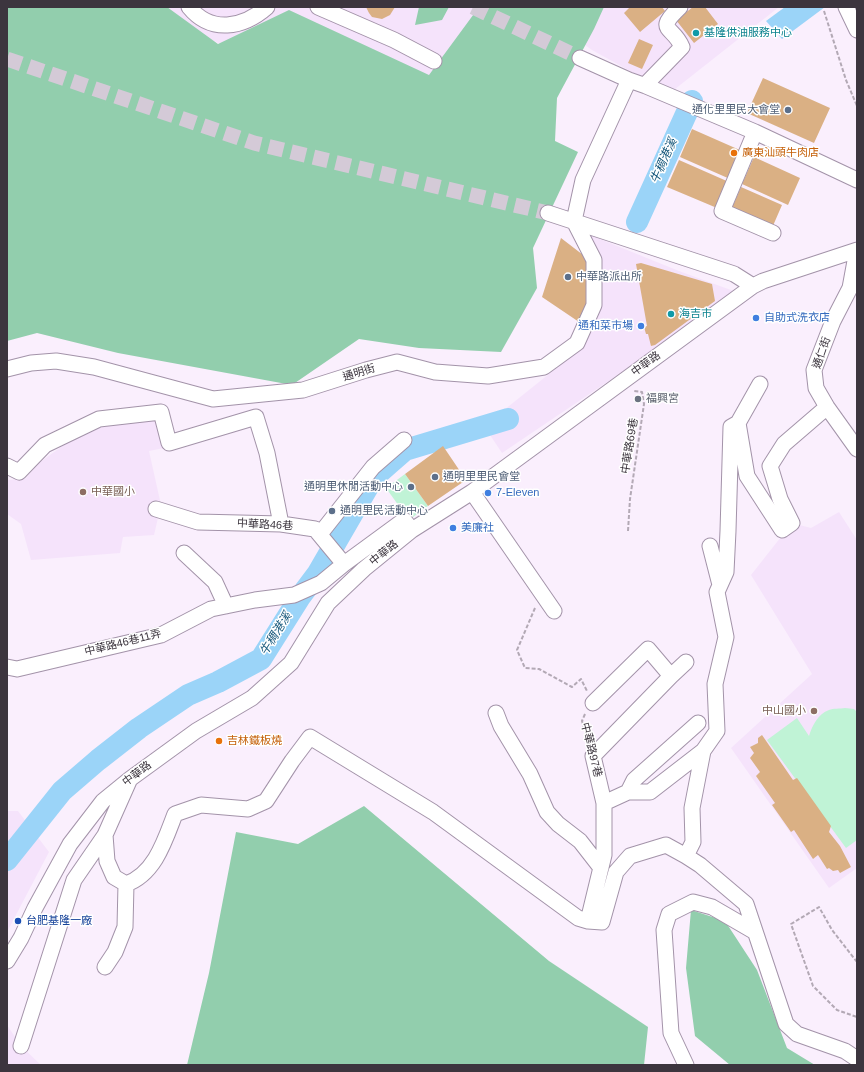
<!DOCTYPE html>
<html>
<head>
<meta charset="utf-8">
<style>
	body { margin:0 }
	#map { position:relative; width:864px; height:1072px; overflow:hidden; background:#faeffd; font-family:Arial,sans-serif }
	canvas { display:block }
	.frame { position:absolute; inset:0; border:8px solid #3c353e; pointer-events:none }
</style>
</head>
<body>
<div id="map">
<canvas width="864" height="1072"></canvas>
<div class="frame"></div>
</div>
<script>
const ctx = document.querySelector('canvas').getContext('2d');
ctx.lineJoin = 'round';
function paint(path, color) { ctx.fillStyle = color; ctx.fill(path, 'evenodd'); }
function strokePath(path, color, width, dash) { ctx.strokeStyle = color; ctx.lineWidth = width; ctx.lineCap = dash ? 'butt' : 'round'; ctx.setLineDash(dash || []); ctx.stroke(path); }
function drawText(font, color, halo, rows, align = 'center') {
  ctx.font = font + ' Arial,"Noto Sans TC",sans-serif'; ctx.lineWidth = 3; ctx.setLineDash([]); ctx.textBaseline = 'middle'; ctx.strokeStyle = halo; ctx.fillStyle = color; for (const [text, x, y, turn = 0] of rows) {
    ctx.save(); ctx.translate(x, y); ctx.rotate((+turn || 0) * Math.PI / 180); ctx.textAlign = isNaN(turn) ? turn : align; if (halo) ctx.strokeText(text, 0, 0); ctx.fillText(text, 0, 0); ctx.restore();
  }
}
paint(new Path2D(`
	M133 7H779L670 93 592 50 539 12 439 136Z
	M585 233 679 271 739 293 502 453 484 426 584 346Z
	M161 416 164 448 149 451 161 505 154 535 123 537 120 553 31 560 21 524 7 514V480L25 479 39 463 86 429 101 425Z
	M839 512 857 540V868L829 888 731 748 812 674 751 575 792 523 811 528Z
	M7 811H18L49 852 7 932Z
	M7 1025 21 1046 41 1065H7Z`), '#f5e3fb');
paint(new Path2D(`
	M405 474 428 506 409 520 386 488Z
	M845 708 854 709 857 712V840L846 848 767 740 797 718 809 736C812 726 818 714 829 710 833 708 840 709 845 708Z`), '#c0f3d6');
paint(new Path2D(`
	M7 7H167L218 44 289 10 429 75 479 7H604L594 29 557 98 555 141 578 152 533 248 537 288 501 352 419 348 359 339 292 385 118 353 37 333 7 341Z
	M419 7H449L442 20 415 25Z
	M364 806 549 961 648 1027 644 1065H187L209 973 236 832 298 844Z
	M691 910 725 921 757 970 787 1048 815 1065H730L695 1036 686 968Z`), '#92cead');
paint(new Path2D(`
	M785 7H825L782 39 766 21Z`), '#9bd4f8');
strokePath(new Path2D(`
	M637 222 692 101
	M7 860 62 791 98 760 139 728 188 695 218 682 261 659 300 597 318 573 373 478 390 463 405 450 508 419`), '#9bd4f8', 22);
paint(new Path2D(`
	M366 7H395L390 15 382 19 372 17 369 13Z
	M630 7H662L665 11 640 32 624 13Z
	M693 7H705L718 24 694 43 676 20Z
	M639 39 653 45 642 69 628 63Z
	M763 78 830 108 814 143 747 113Z
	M692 129 742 151 730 179 680 157Z
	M754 157 800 178 788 205 742 184Z
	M679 160 729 182 717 208 667 187Z
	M741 187 782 205 772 228 731 210Z
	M561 238 587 258 591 299 582 324 542 297Z
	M641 263 712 284 715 301 655 345 651 346 648 334H646L644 327 647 326 636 264Z
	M443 446 466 480 428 506 405 474Z
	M762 735 793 780 797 778 831 826 829 832 840 846 851 867 840 873 838 870 833 871 829 868 827 869 818 855 813 859 794 830 791 832 772 805 775 803 756 776 760 772 750 758 754 753 750 747 758 743V738Z`), '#dab084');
strokePath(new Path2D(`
	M473 7 580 58
	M7 59 254 143 548 213`), '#d4cad7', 15, [15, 8]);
const minor = new Path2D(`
	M189 7C211 34 243 28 267 7
	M318 7 394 40 434 61
	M846 7 857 30
	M580 58 629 80 646 86 755 132 857 180
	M646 86 648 82 682 47C673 25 654 32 680 7
	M755 132 722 211 773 233
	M548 213 734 274 753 286
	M574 221 583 180 629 80
	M7 369 31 363 56 361 94 367 213 399 303 390 366 370 397 362 435 372 488 376 544 367 577 343 594 305V260L574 221
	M760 384 738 423 747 476 782 530 792 523 780 499 770 466 784 444 827 407
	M7 466 19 472 45 445 99 419 161 412 169 443 256 417 267 453 281 524
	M472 492 554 611
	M156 509 198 522 281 524 315 529 344 564 404 520 412 530
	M320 534 373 467 404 440
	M710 546 720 585
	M184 553 215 582 226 606
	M7 667 17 669 161 635 211 609 255 600 294 595 321 583 344 564
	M593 703 648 649 671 676
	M496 713 501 726 530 774 547 812 558 824 580 841 601 868
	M129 781 105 835 107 861 114 877 126 884C155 874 165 840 175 814L201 805 248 809 266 801 292 761 310 737 433 812 578 918 588 921 602 922 616 872 630 856 666 845 686 856 700 865 746 904 786 1024 797 1034 845 1051 857 1059
	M628 792H650L703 751
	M604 803 628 792 634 780 698 723
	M686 856 693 842 692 808 703 751 717 731 715 684 726 637 717 592 726 572 728 531 731 427 738 423
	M588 921 604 855V803L593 756 671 676 686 662
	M7 961 21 938 35 908 70 844 103 801 130 779 196 731 252 698 291 663 328 603 364 569 412 530 472 492 753 286 763 281 857 250 850 288 833 321 814 370 816 388 827 407 857 449
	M105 967 115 952 125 927 126 884
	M21 1046 74 880 105 835
	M686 1065 671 1033 664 930 669 914 693 902 712 907 755 932`);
strokePath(minor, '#a393a9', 17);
strokePath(new Path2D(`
	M824 11 846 80 857 106
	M628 531 630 499 644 404 642 392 634 391
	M535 608 517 650 525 668 539 669 572 687 581 679 587 691
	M585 714 582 721 588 742
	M857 962 832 930 819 907 791 924 813 986 837 1010 857 1017`), '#b3a9b5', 2, [4, 2]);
strokePath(minor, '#fff', 15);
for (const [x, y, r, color] of [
	[696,33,4,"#0f9aa8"],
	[788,110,4,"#5c6f8a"],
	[734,153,4,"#e8710a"],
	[568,277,4,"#5c6f8a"],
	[671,314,4,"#0f9aa8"],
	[756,318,4,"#3f7fe0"],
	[641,326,4,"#3f7fe0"],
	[638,399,4,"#6b7280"],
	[435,477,4,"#5c6f8a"],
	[411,487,4,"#5c6f8a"],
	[83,492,4,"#8d6e63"],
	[488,493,4,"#3f7fe0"],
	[332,511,4,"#5c6f8a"],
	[453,528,4,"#3f7fe0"],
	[814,711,4,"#8d6e63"],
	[219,741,4,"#e8710a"],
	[18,921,4,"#1a4fb4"]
]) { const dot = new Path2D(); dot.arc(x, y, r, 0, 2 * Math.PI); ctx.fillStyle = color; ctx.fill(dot); strokePath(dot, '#fff', 1.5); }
drawText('11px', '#0d838f', '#fff', [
	["基隆供油服務中心",704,33],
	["海吉市",679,314]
], 'left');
drawText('11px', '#4e5e75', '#fff', [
	["通化里里民大會堂",780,110,"right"],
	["中華路派出所",576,277],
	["通明里里民會堂",443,477],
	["通明里休閒活動中心",403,487,"right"],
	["通明里民活動中心",340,511]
], 'left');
drawText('11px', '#c56008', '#fff', [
	["廣東汕頭牛肉店",742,153],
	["吉林鐵板燒",227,741]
], 'left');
drawText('11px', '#366cbe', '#fff', [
	["自助式洗衣店",764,318],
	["通和菜市場",633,326,"right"],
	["7-Eleven",496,493],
	["美廉社",461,528]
], 'left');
drawText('11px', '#3c353e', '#fff', [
	["通仁街",822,353,-71],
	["中華路",646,364,-36],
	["通明街",359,373,-17],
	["中華路69巷",630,446,-81],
	["中華路46巷",265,525,3],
	["中華路",384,553,-39],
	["中華路46巷11弄",123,643,-14],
	["中華路97巷",591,750,76],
	["中華路",137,774,-37]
]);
drawText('11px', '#5b616d', '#fff', [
	["福興宮",646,399]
], 'left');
drawText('11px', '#785e54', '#fff', [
	["中華國小",91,492],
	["中山國小",806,711,"right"]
], 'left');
drawText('11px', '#164399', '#fff', [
	["台肥基隆一廠",26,921]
], 'left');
drawText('italic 12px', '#18597c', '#fff', [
	["牛稠港溪",664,161,-66],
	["牛稠港溪",276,634,-58]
]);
</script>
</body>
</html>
